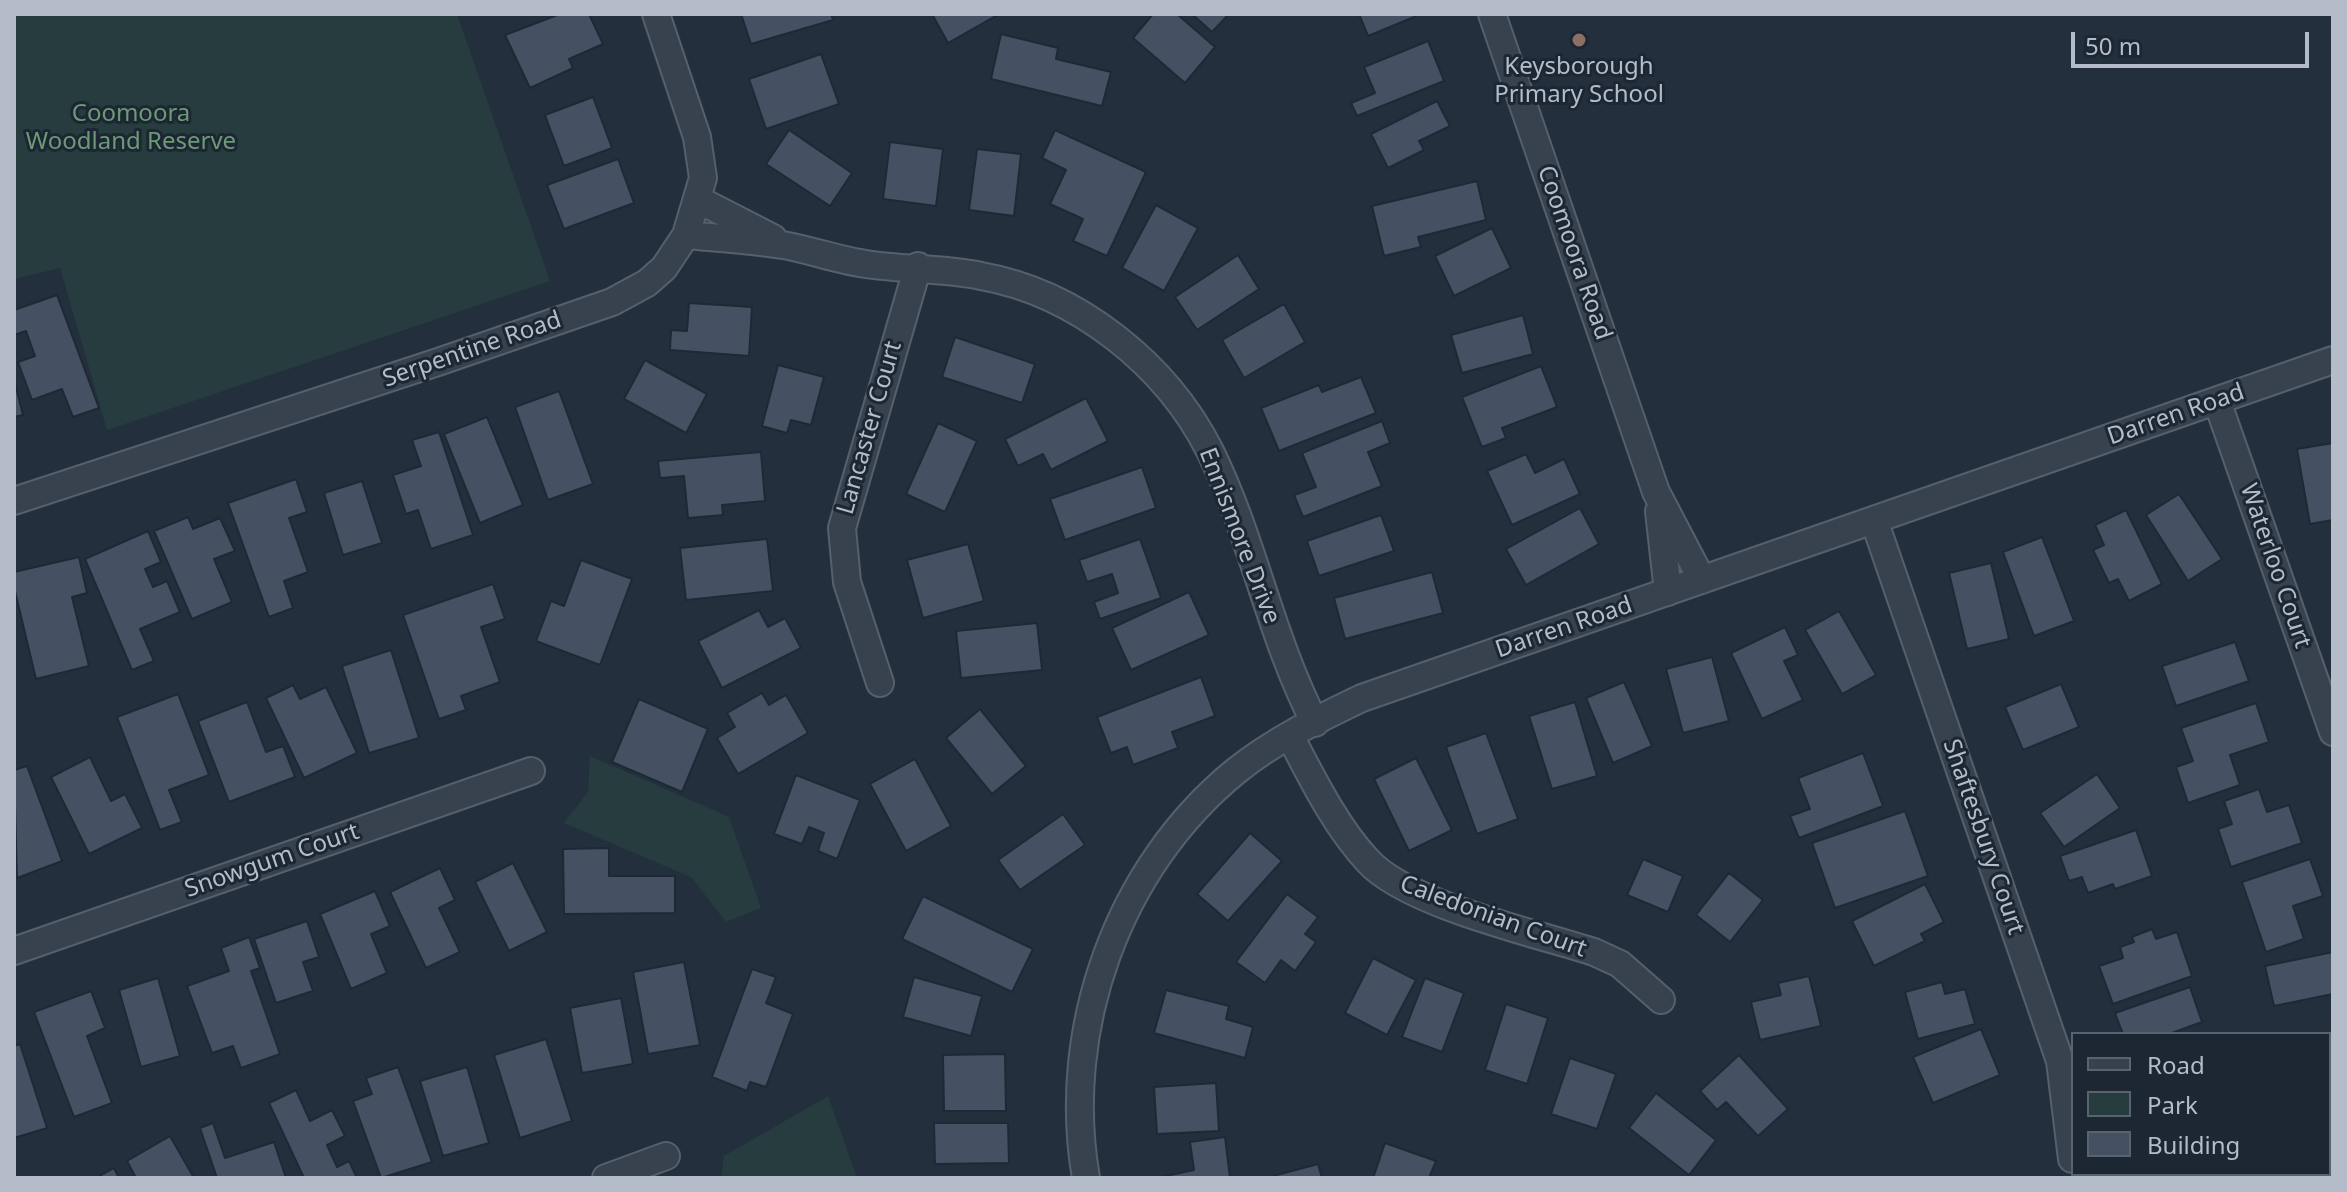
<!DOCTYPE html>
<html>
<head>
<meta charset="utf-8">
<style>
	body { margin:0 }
	#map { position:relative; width:2347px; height:1192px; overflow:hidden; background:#242f3e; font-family:"Noto Sans",sans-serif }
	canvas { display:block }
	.frame { position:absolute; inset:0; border:16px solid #b4bcc9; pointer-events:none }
	.legend { position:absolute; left:2071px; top:1032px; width:260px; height:144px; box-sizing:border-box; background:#1d2633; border:2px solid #59626f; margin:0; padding:10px 14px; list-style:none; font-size:24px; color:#b4bcc9 }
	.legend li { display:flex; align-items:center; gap:16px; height:40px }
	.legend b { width:40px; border:2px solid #59626f }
	.scale { position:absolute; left:2071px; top:32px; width:238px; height:36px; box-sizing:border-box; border:4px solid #b4bcc9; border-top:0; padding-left:10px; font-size:24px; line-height:28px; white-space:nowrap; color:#b4bcc9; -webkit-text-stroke:6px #1d2633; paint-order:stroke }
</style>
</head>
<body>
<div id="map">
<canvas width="2347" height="1192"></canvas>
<div class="frame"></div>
<ul class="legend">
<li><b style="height:10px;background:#38414e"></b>Road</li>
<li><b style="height:22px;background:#263c3f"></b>Park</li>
<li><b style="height:22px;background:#455162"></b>Building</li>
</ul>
<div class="scale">50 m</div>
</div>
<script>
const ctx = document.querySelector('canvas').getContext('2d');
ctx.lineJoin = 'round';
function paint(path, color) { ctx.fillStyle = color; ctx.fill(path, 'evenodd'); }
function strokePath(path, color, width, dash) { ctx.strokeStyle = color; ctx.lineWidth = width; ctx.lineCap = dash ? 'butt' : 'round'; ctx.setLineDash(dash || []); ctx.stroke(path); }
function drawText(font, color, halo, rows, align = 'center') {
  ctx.font = font + ' "Noto Sans",sans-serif'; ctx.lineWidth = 6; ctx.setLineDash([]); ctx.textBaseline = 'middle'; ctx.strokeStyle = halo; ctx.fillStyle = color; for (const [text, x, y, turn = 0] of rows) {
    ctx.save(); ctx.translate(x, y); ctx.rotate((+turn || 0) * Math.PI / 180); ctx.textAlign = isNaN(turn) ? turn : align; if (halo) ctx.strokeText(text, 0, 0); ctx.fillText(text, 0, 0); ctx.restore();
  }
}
paint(new Path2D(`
	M14 14H457L550 281 107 430 60 268 14 279Z
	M590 756 729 817 761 908 726 922 691 877 564 823 588 792Z
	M828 1096 857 1178H721L724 1156Z`), '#263c3f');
const building = new Path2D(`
	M560 14H589L603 44 569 59 573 68 530 88 505 35Z
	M741 14H831L833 20 751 44Z
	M932 14H999L948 43Z
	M1153 14H1177L1215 47 1185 83 1133 38Z
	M1192 14H1229L1212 32Z
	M1359 14H1413L1414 17 1368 36Z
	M1001 34 1058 48 1056 59 1111 72 1102 106 991 79Z
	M1428 41 1444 81 1357 116 1351 103 1375 93 1364 67Z
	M821 54 839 104 766 129 749 79Z
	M593 97 612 148 564 166 545 115Z
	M1437 101 1450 126 1419 141 1424 150 1388 168 1371 134Z
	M789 130 852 173 830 206 766 164Z
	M1055 130 1146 172 1107 256 1073 241 1083 219 1050 204 1066 170 1042 158Z
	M890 142 943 149 936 206 883 199Z
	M977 149 1021 154 1014 216 969 210Z
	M618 159 634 203 564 229 547 185Z
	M1477 181 1486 220 1418 237 1421 247 1384 256 1372 206Z
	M1156 205 1198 228 1164 291 1122 268Z
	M1492 228 1511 268 1454 296 1435 256Z
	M1238 255 1259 289 1197 330 1175 297Z
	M57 295 99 408 73 417 62 389 32 400 18 362 35 356 26 331 14 335V310Z
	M689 303 752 307 749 356 670 350 671 330 687 331Z
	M1284 304 1305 342 1244 378 1222 340Z
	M1523 315 1533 354 1462 373 1451 335Z
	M955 337 1035 364 1022 403 942 377Z
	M645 360 707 394 686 433 624 399Z
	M778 365 824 377 811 425 791 420 787 433 762 426Z
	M1541 366 1557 407 1502 428 1506 438 1482 447 1462 397Z
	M1361 377 1376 413 1279 451 1261 408 1319 385 1322 392Z
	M14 379 23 415 14 417Z
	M559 391 593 484 548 500 515 407Z
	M1086 398 1108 441 1051 470 1043 454 1018 466 1005 439Z
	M487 417 523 505 480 523 444 434Z
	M1382 421 1390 443 1368 452 1382 486 1303 517 1294 495 1316 487 1302 453Z
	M938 423 977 441 945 512 906 494Z
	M439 432 473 535 431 549 418 510 406 514 393 475 421 466 412 440Z
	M2333 443V520L2310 524 2297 449Z
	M761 452 765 501 722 505 723 515 688 518 684 476 660 478 658 461Z
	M1526 454 1535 473 1564 459 1580 494 1512 525 1487 471Z
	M1142 467 1156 508 1065 540 1050 499Z
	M296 479 307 512 289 518 308 572 284 581 293 608 269 617 228 503Z
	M362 481 382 543 343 555 324 493Z
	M2179 494 2222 559 2188 581 2146 515Z
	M1580 508 1599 544 1526 585 1506 549Z
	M2126 510 2162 584 2129 601 2118 579 2109 583 2093 550 2104 545 2095 525Z
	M1381 515 1394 551 1319 576 1307 541Z
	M188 517 193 529 220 518 235 551 214 559 232 602 192 619 154 531Z
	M148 531 161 562 145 569 153 587 167 581 180 612 140 629 154 661 132 670 85 559Z
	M2042 537 2074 621 2034 636 2003 552Z
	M767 539 773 591 686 600 680 548Z
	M1140 539 1161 598 1100 619 1094 602 1118 593 1112 574 1087 582 1079 560Z
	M968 544 984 601 923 618 907 560Z
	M79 557 87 593 72 597 89 666 36 679 14 587V572Z
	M581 560 632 579 600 665 536 641 551 601 564 606Z
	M1991 563 2009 639 1967 649 1949 573Z
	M1432 572 1443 613 1345 639 1334 598Z
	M493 584 505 619 481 627 500 682 461 696 466 710 439 719 403 615Z
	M1189 592 1209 635 1131 670 1112 628Z
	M759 610 768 627 785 618 801 648 722 688 698 641Z
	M1839 611 1876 675 1842 694 1805 630Z
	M1037 623 1042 670 961 678 956 631Z
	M1785 627 1798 655 1784 661 1803 700 1762 719 1731 653Z
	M2235 642 2249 681 2176 706 2162 666Z
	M391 650 419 738 369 753 342 666Z
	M1712 657 1729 721 1683 733 1666 669Z
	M1201 677 1215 716 1172 732 1178 748 1133 765 1127 747 1111 753 1097 717Z
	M1624 682 1652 746 1613 763 1586 698Z
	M2061 684 2079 727 2023 750 2005 707Z
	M293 685 300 699 326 687 357 753 304 778 266 698Z
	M762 693 769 705 786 695 808 733 738 774 717 738 735 727 727 713Z
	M178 694 209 775 169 790 182 822 160 830 117 717Z
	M639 699 708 729 682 792 612 762Z
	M247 702 266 752 283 746 295 777 229 802 198 721Z
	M1575 702 1597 776 1552 789 1529 716Z
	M2256 703 2269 742 2230 755 2240 785 2188 803 2176 767 2193 761 2181 728Z
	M980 709 1026 766 992 794 946 738Z
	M1486 733 1518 819 1477 834 1446 747Z
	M1863 753 1883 806 1799 838 1790 816 1810 809 1798 778Z
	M90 757 111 801 125 794 142 828 89 854 51 777Z
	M1416 758 1452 830 1409 851 1374 779Z
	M915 759 951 826 906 851 870 784Z
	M27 766 62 861 17 878 14 770Z
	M2097 774 2120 808 2064 847 2040 813Z
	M796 775 860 800 837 859 818 851 824 833 809 827 802 844 774 834Z
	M2259 789 2267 812 2289 805 2302 843 2231 867 2218 829 2232 824 2224 801Z
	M1905 811 1928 876 1835 908 1812 843Z
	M1063 814 1085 845 1020 890 998 860Z
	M2136 830 2152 876 2115 889 2113 884 2088 893 2082 877 2069 881 2060 856Z
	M1250 833 1282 861 1228 921 1197 894Z
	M609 848V876H675V913L564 914 563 849Z
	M1643 859 1683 876 1668 912 1627 895Z
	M2310 859 2323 896 2293 906 2304 939 2266 952 2242 882Z
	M513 863 547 932 509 951 475 882Z
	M440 868 455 900 439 908 460 952 426 968 390 892Z
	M1729 873 1763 900 1730 942 1696 915Z
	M1925 884 1944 922 1921 934 1925 941 1874 966 1852 921Z
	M375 891 390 926 371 934 387 973 351 989 320 914Z
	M1287 894 1318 917 1305 934 1316 942 1295 971 1281 960 1265 983 1236 962Z
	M923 896 1033 949 1012 992 902 939Z
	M307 921 319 957 303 962 313 991 276 1003 254 939Z
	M2152 929 2156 939 2177 932 2192 976 2113 1004 2099 966 2123 958 2120 947 2134 942 2132 937Z
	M249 937 260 968 251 971 280 1054 241 1068 233 1046 212 1053 187 986 229 971 221 948Z
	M2333 952V994L2274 1006 2265 966Z
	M1373 958 1416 980 1387 1035 1345 1013Z
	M684 962 700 1045 648 1054 633 972Z
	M752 969 776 977 766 1003 793 1014 766 1087 750 1082 747 1091 712 1077Z
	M1809 976 1821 1026 1760 1040 1751 1002 1781 995 1778 983Z
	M914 977 982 996 971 1036 903 1017Z
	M158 978 180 1056 141 1067 119 990Z
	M1425 978 1464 993 1442 1052 1402 1037Z
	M1942 982 1945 994 1965 989 1975 1024 1918 1039 1905 992Z
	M2190 987 2202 1022 2169 1034H2123L2115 1013Z
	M1166 990 1229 1006 1226 1019 1253 1027 1245 1058 1154 1033Z
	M91 991 105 1028 87 1036 112 1103 74 1117 34 1012Z
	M621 998 633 1064 582 1073 570 1008Z
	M1506 1004 1548 1018 1527 1084 1485 1070Z
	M1981 1029 2000 1075 1933 1103 1913 1057Z
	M546 1039 572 1121 520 1138 494 1055Z
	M20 1044 47 1128 14 1138V1046Z
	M1005 1054 1006 1111H944L943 1055Z
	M1739 1055 1788 1109 1758 1136 1726 1102 1717 1110 1700 1091Z
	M1570 1058 1616 1074 1597 1129 1551 1114Z
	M398 1067 432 1162 381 1178 353 1101 372 1094 366 1078Z
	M467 1067 489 1143 443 1156 420 1081Z
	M1216 1083 1219 1131 1157 1134 1154 1087Z
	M296 1090 310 1121 332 1110 345 1136 327 1145 337 1167 349 1161 357 1178H304L269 1103Z
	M1656 1093 1716 1140 1689 1175 1629 1128Z
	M213 1123 225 1158 274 1142 286 1178H217L200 1128Z
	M934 1123H1008L1009 1163 935 1164Z
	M170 1136 194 1178H136L127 1161Z
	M1225 1137 1230 1178H1156L1194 1170 1190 1142Z
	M2333 1140V1178H2271L2269 1174H2329V1142Z
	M1385 1143 1436 1161 1429 1178H1373Z
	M1318 1164 1322 1178H1274L1273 1176Z
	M114 1168 119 1178H96Z
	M2179 1174H2215L2217 1178H2181Z`);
paint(building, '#455162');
strokePath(building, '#1f2835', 2);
const minor = new Path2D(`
	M1492 14 1656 492 1702 580
	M699 200 773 238
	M686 235C719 238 751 240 783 245 811 250 838 260 866 264 904 270 943 268 981 276 1077 293 1166 364 1210 451 1253 538 1270 636 1315 723
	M2217 401 2333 732
	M14 501 438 362 612 302 647 283 664 268 686 235 703 178 697 137 656 14
	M1659 511 1668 592
	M1874 520 2060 1061 2072 1159
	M880 683 847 582 842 528 918 266
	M1290 736C1312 778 1336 827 1368 861 1407 904 1535 933 1594 952L1620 964 1661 1000
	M14 951 531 771
	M606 1178 666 1156
	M1086 1178C1060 1029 1118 867 1236 771 1273 741 1320 718 1362 698L2333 360`);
strokePath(minor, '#565f6c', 30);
strokePath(minor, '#38414e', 26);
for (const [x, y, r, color] of [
	[1579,40,8,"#8d6e63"]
]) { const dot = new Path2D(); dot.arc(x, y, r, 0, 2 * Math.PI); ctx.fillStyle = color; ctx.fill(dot); strokePath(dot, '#1d2633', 3); }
drawText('24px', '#b4bcc9', '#1d2633', [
	["Keysborough",1579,67],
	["Primary School",1579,95]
]);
drawText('24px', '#6b9a76', '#1d2633', [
	["Coomoora",131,114],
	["Woodland Reserve",131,142]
]);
drawText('24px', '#b4bcc9', '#1d2633', [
	["Coomoora Road",1574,253,71],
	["Serpentine Road",472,350,-19],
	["Darren Road",2176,415,-19],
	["Lancaster Court",870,428,-74],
	["Ennismore Drive",1239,536,69],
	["Waterloo Court",2275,566,71],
	["Darren Road",1564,628,-19],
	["Shaftesbury Court",1983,837,71],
	["Snowgum Court",272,861,-19],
	["Caledonian Court",1493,917,20]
]);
</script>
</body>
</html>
